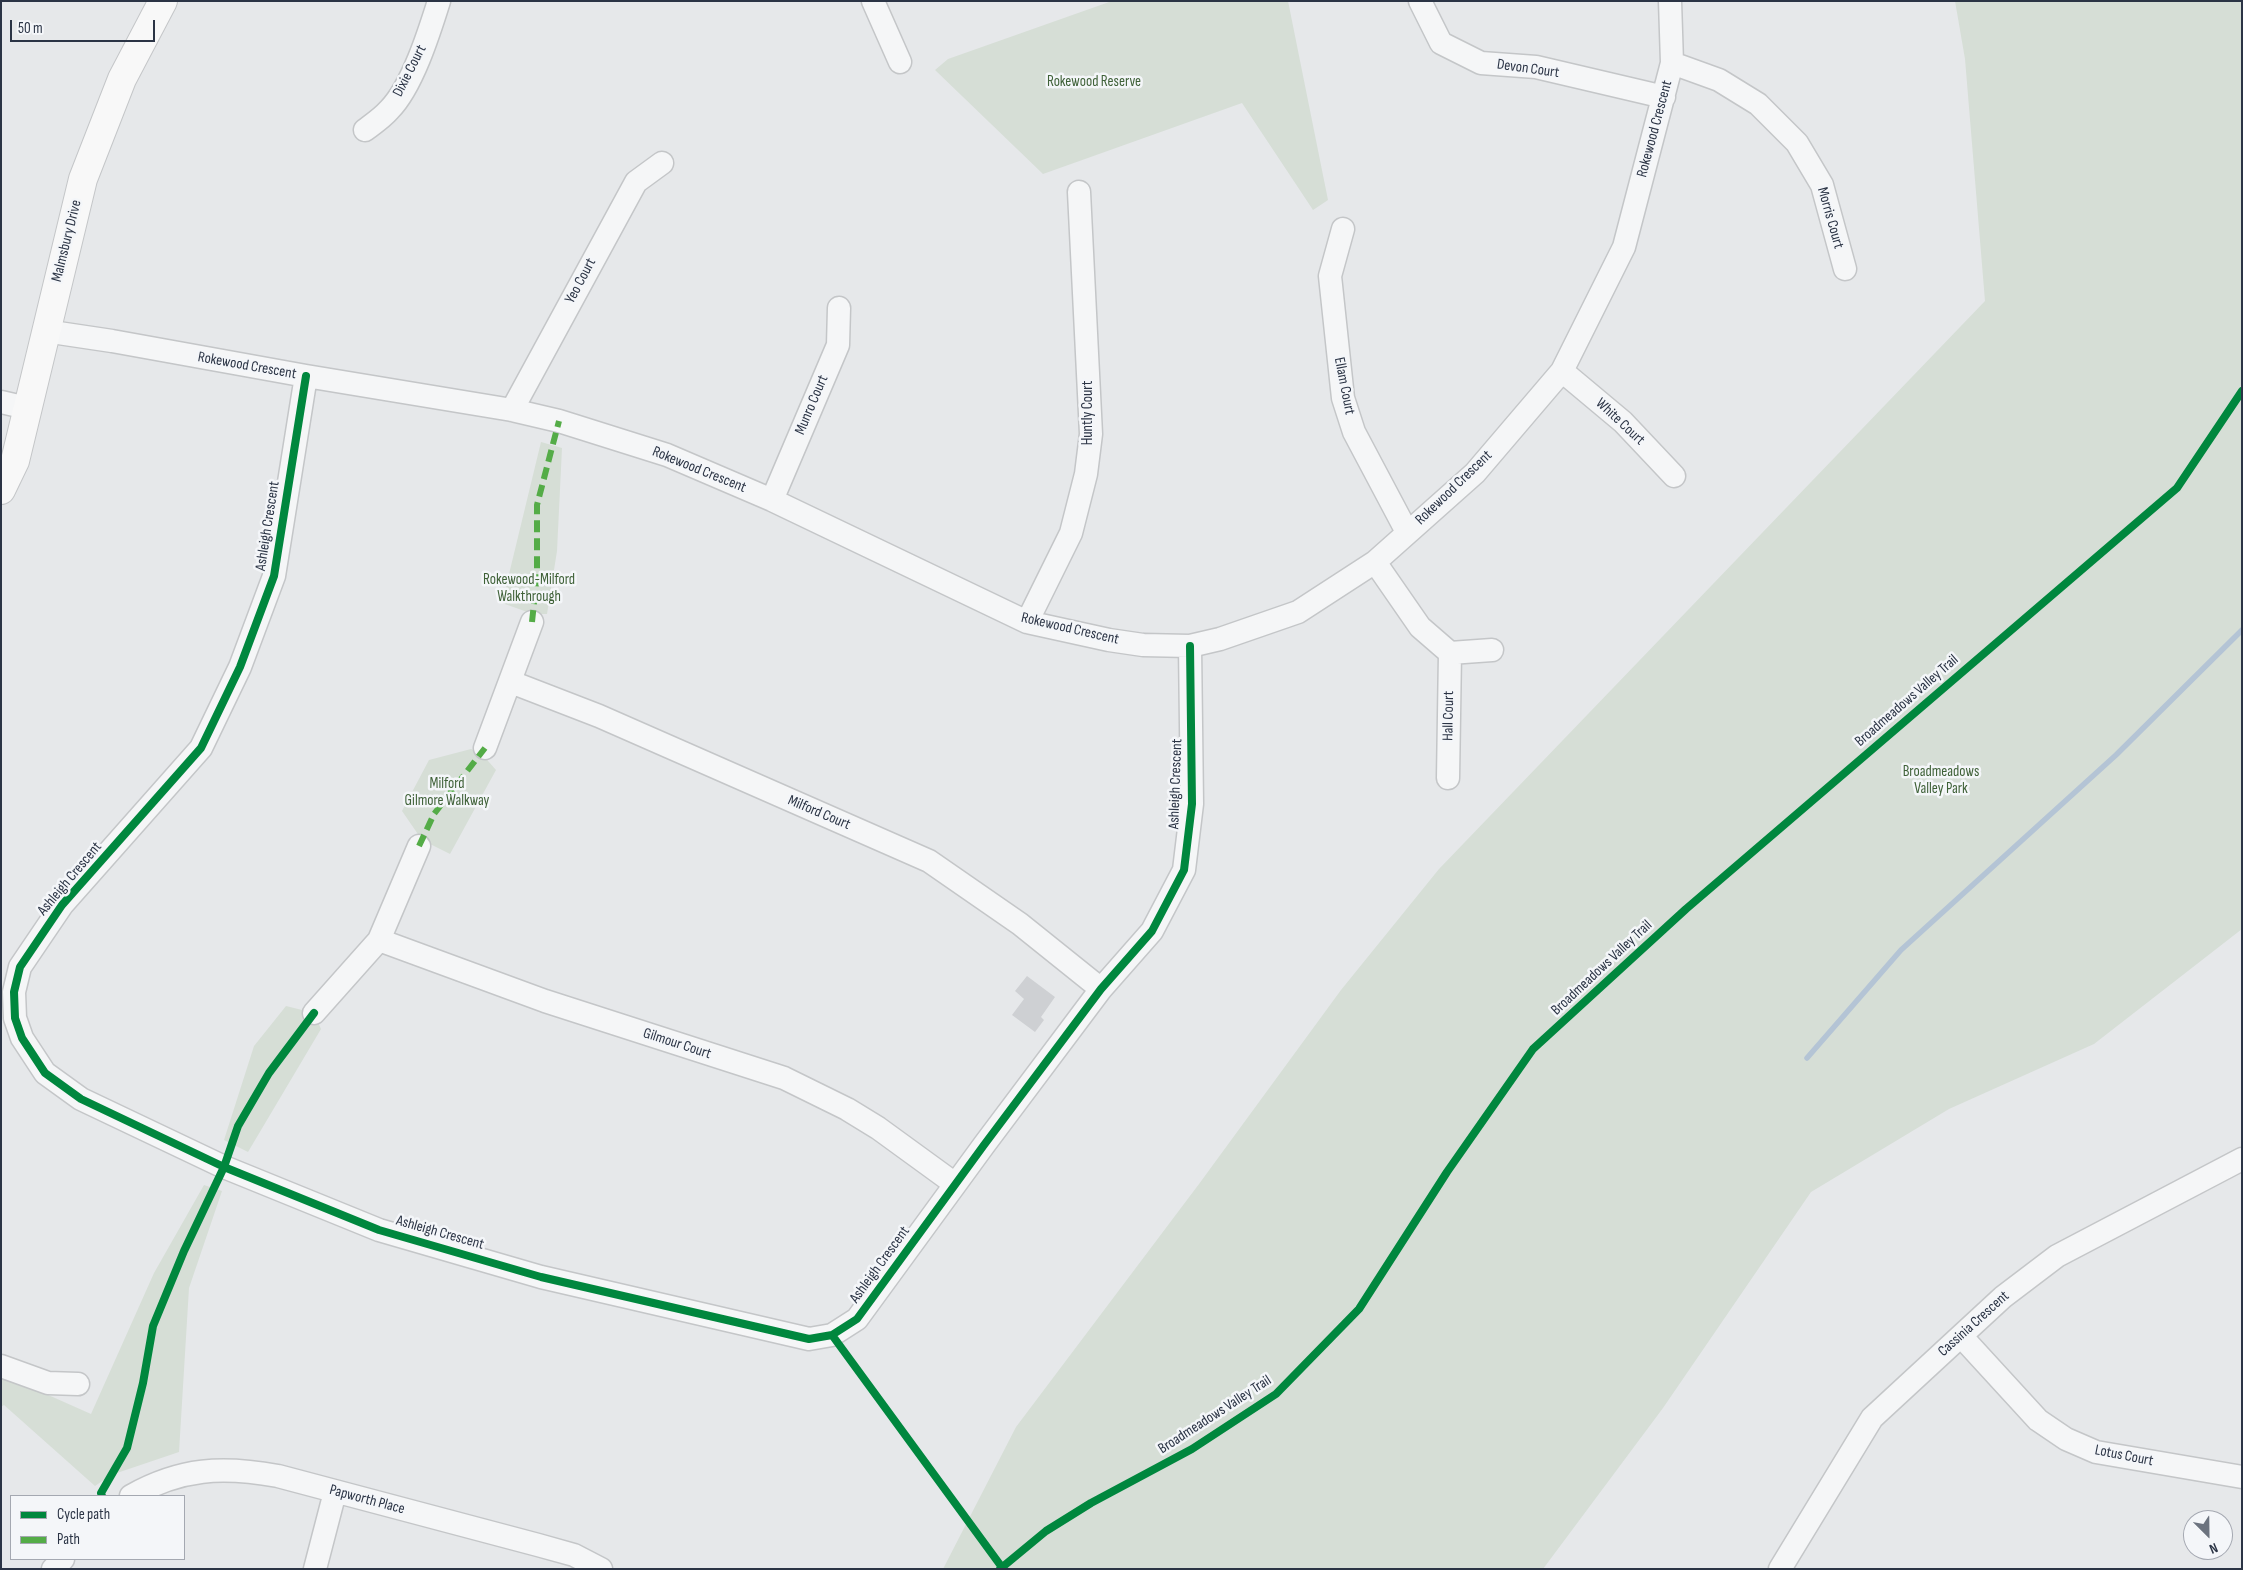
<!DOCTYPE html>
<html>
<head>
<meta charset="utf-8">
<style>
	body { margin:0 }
	#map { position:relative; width:2243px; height:1570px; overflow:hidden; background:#e6e8ea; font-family:"Sofia Sans Condensed",sans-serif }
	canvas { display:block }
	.frame { position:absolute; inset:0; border:2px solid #2b3445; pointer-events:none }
	.legend { position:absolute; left:10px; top:1495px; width:175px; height:65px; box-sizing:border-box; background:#f4f6f9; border:1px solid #a4a8b1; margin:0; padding:6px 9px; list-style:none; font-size:15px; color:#2b3445 }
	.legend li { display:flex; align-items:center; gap:10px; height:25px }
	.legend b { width:25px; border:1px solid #a4a8b1 }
	.north { position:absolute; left:2183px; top:1510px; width:50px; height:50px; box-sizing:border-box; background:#f4f6f9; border:1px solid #a4a8b1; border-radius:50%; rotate:157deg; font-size:14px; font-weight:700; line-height:20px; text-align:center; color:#2b3445 }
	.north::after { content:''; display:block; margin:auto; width:18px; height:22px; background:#6c737f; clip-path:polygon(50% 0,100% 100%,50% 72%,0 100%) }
	.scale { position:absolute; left:10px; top:20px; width:145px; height:22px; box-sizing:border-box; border:2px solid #2b3445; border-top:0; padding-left:6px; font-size:15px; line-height:18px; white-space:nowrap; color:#2b3445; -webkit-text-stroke:4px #f4f6f9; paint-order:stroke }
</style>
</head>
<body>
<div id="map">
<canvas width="2243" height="1570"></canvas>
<div class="frame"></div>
<ul class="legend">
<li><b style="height:6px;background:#00873e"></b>Cycle path</li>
<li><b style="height:6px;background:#54ac47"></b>Path</li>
</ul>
<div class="north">N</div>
<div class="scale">50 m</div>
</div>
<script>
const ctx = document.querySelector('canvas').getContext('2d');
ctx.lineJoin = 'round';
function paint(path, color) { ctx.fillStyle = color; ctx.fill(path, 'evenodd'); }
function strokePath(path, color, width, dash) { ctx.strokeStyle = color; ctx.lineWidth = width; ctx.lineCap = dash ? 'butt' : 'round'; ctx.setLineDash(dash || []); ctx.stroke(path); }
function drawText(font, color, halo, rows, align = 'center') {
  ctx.font = font + ' "Sofia Sans Condensed",sans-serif'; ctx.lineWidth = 5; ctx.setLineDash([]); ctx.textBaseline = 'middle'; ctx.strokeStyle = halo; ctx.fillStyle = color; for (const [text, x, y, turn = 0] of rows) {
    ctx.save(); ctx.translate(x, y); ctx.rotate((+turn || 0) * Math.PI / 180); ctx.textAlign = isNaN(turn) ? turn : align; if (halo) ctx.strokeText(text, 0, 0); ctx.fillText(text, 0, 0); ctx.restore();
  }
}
paint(new Path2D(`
	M1112 1H1288L1328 200 1313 210 1242 103 1043 174 935 70 948 59Z
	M1955 1H2242V929L2094 1044 1949 1109 1811 1192 1663 1408 1543 1569H943L1016 1427 1199 1184 1341 990 1439 869 1985 301 1965 59Z
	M541 442 562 448 557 551 547 614H533L502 603Z
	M471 749 481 753 496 770 450 854 422 840 402 811 429 760Z
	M286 1006 314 1013 321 1029 248 1152 224 1140 254 1046Z
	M204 1185 222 1191 189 1288 179 1452 111 1475 95 1486 4 1405 1 1407V1374L91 1414 154 1273Z`), '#d6ded6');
strokePath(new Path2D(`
	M1807 1058 1901 950 2116 755 2242 630`), '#b4c4d5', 5.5);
paint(new Path2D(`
	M1027 976 1055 997 1041 1017 1044 1020 1035 1032 1012 1015 1024 999 1015 991Z`), '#ced0d3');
const street = new Path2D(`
	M873 1 900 62
	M1420 1 1441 43 1481 63 1536 67 1664 97
	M1672 63 1719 80 1758 104 1797 143 1822 185 1845 269
	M365 130C373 124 382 118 389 110 412 87 429 33 439 1
	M1343 229 1330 276 1343 398 1354 432 1407 532
	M45 331 112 341 306 376 512 410 559 421 667 455 772 500 1027 622 1109 640 1143 645 1190 646 1220 639 1298 612 1375 562 1475 473 1562 371 1624 247 1672 63 1670 1
	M1562 371 1623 422 1674 476
	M306 376 274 576 240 667 201 748 62 905 20 967 14 992 15 1018 22 1038 45 1073 81 1099 224 1167 379 1230 541 1277 809 1339 832 1335 857 1319 984 1145 1101 989 1152 931 1184 870 1192 804 1190 646
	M1 402 27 408
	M512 410 636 182 662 163
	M772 500 838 345 839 308
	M1375 562 1420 627 1450 653
	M1027 622 1071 533 1086 474 1091 434 1079 192
	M511 682 599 716 929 861 1020 924 1101 989
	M485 748 532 622
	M1448 778 1450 653 1492 650
	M379 940 545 1001 784 1078 847 1109 878 1128 955 1184
	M314 1013 379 940 419 846
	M1961 1336 2038 1420 2066 1439 2096 1452 2242 1477
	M1 1366 48 1383 78 1384
	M131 1496C181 1468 222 1466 278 1476L538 1545 574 1555 601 1569
	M53 1569 63 1559
	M315 1569 335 1492
	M1780 1569 1872 1418 2003 1297 2057 1256 2242 1159`);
const secondary = new Path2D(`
	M1 490 15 461 83 179 122 79 163 1`);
strokePath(street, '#c4c6c8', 25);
strokePath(secondary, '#c4c6c8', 30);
strokePath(street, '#f5f6f7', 22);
strokePath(secondary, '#f8f8f8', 28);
strokePath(new Path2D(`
	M532 622 537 574V505L559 421
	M419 846 434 814 485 748`), '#54ac47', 6, [12, 6]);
strokePath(new Path2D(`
	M306 376 274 576 240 667 201 748 62 905 20 967 14 992 15 1018 22 1038 45 1073 81 1099 224 1167 379 1230 541 1277 809 1339 832 1335 857 1319 984 1145 1101 989 1152 931 1184 870 1192 804 1190 646
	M832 1335 1001 1566
	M102 1496 101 1493 127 1448 143 1383 153 1326 184 1251 224 1167 238 1126 269 1073 314 1013
	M1000 1569 1046 1531 1091 1503 1192 1449 1276 1394 1359 1309 1447 1172 1533 1049 1686 909 2177 488 2242 391`), '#00873e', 8);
drawText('15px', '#2b3445', '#f4f6f9', [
	["Devon Court",1528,69,8],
	["Dixie Court",410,71,-63],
	["Rokewood Crescent",1655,129,-75],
	["Morris Court",1830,218,74],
	["Malmsbury Drive",67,241,-76],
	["Yeo Court",581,281,-62],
	["Rokewood Crescent",247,366,10],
	["Ellam Court",1344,386,79],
	["Munro Court",812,405,-67],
	["Huntly Court",1088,413,-90],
	["White Court",1620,422,43],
	["Rokewood Crescent",699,470,22],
	["Rokewood Crescent",1454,488,-44],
	["Ashleigh Crescent",268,526,-81],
	["Rokewood Crescent",1070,629,13],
	["Broadmeadows Valley Trail",1907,701,-41],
	["Hall Court",1449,716,-89],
	["Ashleigh Crescent",1176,784,-88],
	["Milford Court",819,813,23],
	["Ashleigh Crescent",70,879,-50],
	["Broadmeadows Valley Trail",1602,968,-43],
	["Gilmour Court",677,1044,18],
	["Ashleigh Crescent",440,1233,16],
	["Ashleigh Crescent",880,1265,-54],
	["Cassinia Crescent",1974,1324,-42],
	["Broadmeadows Valley Trail",1215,1415,-33],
	["Lotus Court",2124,1456,11],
	["Papworth Place",367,1500,15]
]);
drawText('15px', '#3f6138', '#f4f6f9', [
	["Rokewood Reserve",1094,82],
	["Rokewood-Milford",529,580],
	["Walkthrough",529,597],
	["Broadmeadows",1941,772],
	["Valley Park",1941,789],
	["Milford",447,784],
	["Gilmore Walkway",447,801]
]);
</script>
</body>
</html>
